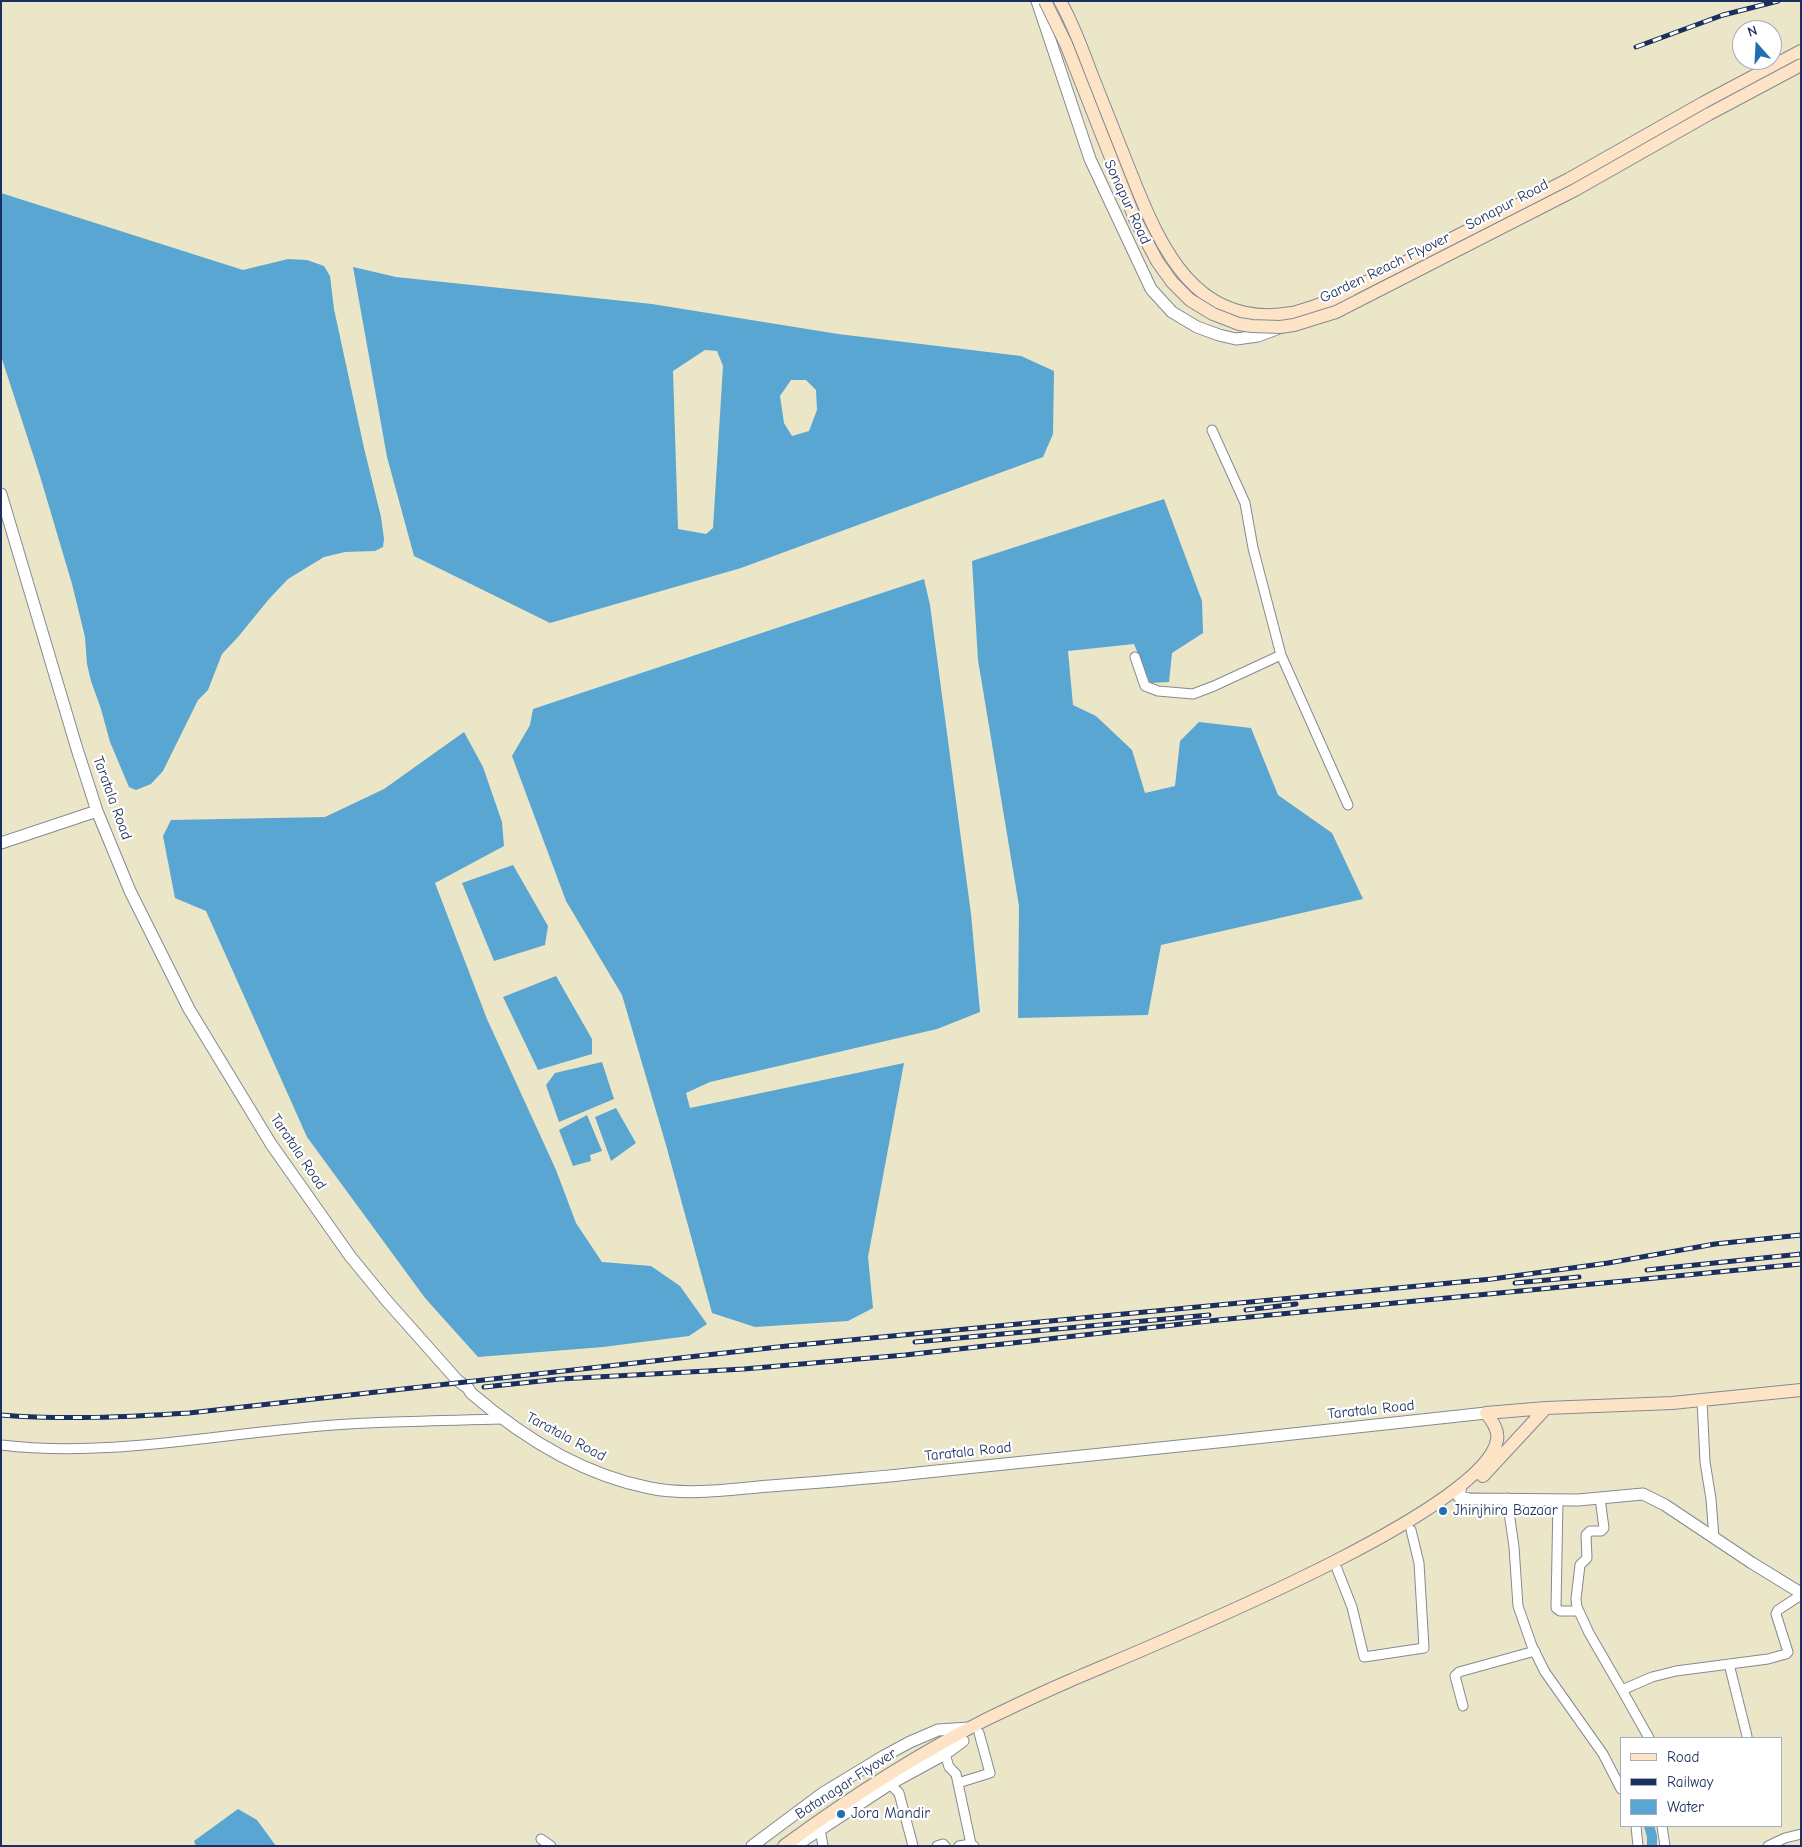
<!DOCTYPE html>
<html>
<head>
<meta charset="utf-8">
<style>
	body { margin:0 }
	#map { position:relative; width:1802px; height:1847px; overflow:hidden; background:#ece6c8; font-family:"Comic Neue",sans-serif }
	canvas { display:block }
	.frame { position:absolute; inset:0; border:2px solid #1b2f5e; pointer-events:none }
	.legend { position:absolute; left:1620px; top:1737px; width:162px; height:90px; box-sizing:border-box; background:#fff; border:1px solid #a4acbf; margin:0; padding:6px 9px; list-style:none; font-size:15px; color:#1b2f5e }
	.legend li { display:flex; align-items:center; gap:10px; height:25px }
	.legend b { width:25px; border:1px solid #a4acbf }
	.north { position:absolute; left:1732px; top:20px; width:50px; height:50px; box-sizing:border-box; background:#fff; border:1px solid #a4acbf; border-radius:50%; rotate:341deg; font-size:14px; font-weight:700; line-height:20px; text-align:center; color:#1b2f5e }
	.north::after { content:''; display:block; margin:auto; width:18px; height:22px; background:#1f6fb2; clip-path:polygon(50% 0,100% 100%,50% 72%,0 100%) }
</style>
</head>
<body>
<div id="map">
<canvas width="1802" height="1847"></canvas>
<div class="frame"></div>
<ul class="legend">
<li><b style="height:6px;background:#fee4c6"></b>Road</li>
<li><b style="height:6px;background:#1b2f5e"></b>Railway</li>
<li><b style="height:14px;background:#58a6d1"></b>Water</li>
</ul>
<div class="north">N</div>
</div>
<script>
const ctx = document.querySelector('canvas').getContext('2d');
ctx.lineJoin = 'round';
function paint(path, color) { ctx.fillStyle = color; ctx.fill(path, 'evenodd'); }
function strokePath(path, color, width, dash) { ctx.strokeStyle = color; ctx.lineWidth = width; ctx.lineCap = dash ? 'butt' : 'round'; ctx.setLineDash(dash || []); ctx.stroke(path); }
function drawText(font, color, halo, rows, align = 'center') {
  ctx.font = font + ' "Comic Neue",sans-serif'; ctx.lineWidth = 4.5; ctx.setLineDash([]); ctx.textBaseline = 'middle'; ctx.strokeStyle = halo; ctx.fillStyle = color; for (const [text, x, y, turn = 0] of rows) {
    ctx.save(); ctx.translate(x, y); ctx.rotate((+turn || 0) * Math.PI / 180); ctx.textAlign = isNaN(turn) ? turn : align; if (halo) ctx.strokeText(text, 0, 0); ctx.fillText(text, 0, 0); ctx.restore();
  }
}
paint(new Path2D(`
	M1 193 243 270 288 259 307 260 324 266 330 276 334 309 364 448 381 517 384 539 383 547 375 551 345 552 324 557 288 579 269 599 238 637 222 654 208 690 198 700 163 771 151 784 136 790 129 787 110 742 101 709 91 681 87 664 85 637 72 584 40 476 1 356Z
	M353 267 396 277 652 304 838 334 1021 356 1054 371 1053 434 1043 457 741 568 550 623 414 556 387 457ZM705 350 717 351 723 366 713 528 706 534 678 529 673 371ZM791 380H806L816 390 817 410 809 431 792 436 784 423 780 396Z
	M1164 499 1202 601 1203 633 1172 653 1169 682 1150 683 1134 644 1068 651 1073 705 1096 716 1132 750 1145 793 1175 786 1180 741 1199 722 1251 728 1278 795 1332 833 1363 899 1161 945 1148 1015 1018 1018 1019 906 978 660 972 561Z
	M924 579 930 605 971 914 980 1012 937 1029 710 1082 686 1093 690 1108 904 1063 868 1257 873 1308 848 1321 755 1327 712 1313 666 1145 622 995 566 901 512 756 530 725 533 709Z
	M464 732 483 767 502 822 504 846 435 883 487 1019 556 1170 576 1223 602 1262 651 1266 680 1286 707 1324 689 1336 603 1347 478 1357 425 1298 307 1137 206 911 175 898 163 836 171 820 325 817 384 789Z
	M513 865 548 926 545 945 494 961 462 883Z
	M556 976 592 1039V1054L538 1070 503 997Z
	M602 1062 614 1099 559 1122 546 1085 555 1073Z
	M616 1108 636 1143 611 1161 595 1117Z
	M587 1115 602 1151 590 1155 591 1161 573 1166 559 1130Z
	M238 1809 257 1820 276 1846H196L194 1841Z`), '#58a6d1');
strokePath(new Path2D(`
	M1649 1826 1652 1836V1846`), '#58a6d1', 10);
const minor = new Path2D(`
	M1212 430 1245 503 1253 548 1281 655 1348 805
	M1135 657 1145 686 1158 691 1193 694 1214 686 1281 655
	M1702 1400 1705 1462 1711 1499 1714 1538
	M1 1445C101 1457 201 1437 300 1428 367 1421 434 1421 501 1419
	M1507 1498 1514 1547 1518 1606 1532 1646 1545 1672 1603 1754 1621 1789
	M1600 1498 1604 1528 1601 1531H1590L1586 1535 1587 1558 1580 1565 1576 1599 1577 1607 1589 1633 1622 1690 1652 1677 1676 1671 1768 1659 1786 1654 1788 1652 1776 1614 1778 1610 1801 1595
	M1558 1500 1556 1608 1560 1611H1579
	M1337 1569 1352 1607 1364 1657 1424 1648 1419 1563 1411 1530
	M1729 1664 1747 1736
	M1622 1690 1649 1738
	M1463 1706 1455 1676 1459 1672 1535 1651
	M945 1754 949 1767 956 1774 971 1844
	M958 1783 990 1773 979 1733
	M890 1784 899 1793 913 1846
	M1636 1826 1638 1846
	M1662 1826 1665 1846
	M820 1829 823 1846
	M541 1839 551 1846
	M937 1846 943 1844 945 1846
	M959 1846 971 1844 974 1846
	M1768 1846 1785 1838 1801 1834`);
const tertiary = new Path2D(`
	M1037 1 1090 159 1151 289 1172 312 1197 327 1219 335 1236 339 1258 336 1282 327
	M1315 313 1351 298
	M1 494 77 749 97 811 130 891 189 1009 271 1144 350 1256 386 1300 457 1380 468 1388 471 1393C522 1437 583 1475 650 1488 689 1496 731 1489 770 1486 823 1482 875 1478 927 1472 1113 1453 1300 1434 1486 1413
	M1 843 97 811
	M1461 1485 1459 1497 1469 1499 1578 1500 1643 1494 1665 1505 1752 1563 1801 1593
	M752 1846 823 1793 884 1756 910 1742 938 1730 969 1728
	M795 1846 890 1784 945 1754 963 1741`);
const secondary = new Path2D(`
	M1060 1C1074 25 1083 52 1093 78 1106 111 1119 144 1132 176 1161 249 1197 330 1292 313 1305 310 1318 305 1331 300L1569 179 1703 103 1801 51
	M1486 1413 1546 1408 1672 1403 1801 1390
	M1483 1476 1546 1408
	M784 1846C848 1799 914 1756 985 1720 1012 1707 1039 1694 1067 1682 1140 1650 1485 1513 1497 1440 1499 1430 1492 1421 1486 1413`);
strokePath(minor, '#848a93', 11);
strokePath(tertiary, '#848a93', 13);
strokePath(secondary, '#848a93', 14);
strokePath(minor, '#fff', 9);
strokePath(tertiary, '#fff', 11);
strokePath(secondary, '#fee4c6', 12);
const rail = new Path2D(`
	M1636 47 1723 15 1778 1
	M1647 1270 1801 1254
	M1515 1283 1579 1277
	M1246 1310 1296 1304
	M915 1342 1209 1315
	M484 1387 560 1379 744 1369 905 1355 1218 1320 1801 1264
	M1 1415C64 1420 126 1417 189 1413L787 1346 1492 1279 1608 1263 1715 1244 1801 1235`);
strokePath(rail, '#1b2f5e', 5);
strokePath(rail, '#fff', 3, [9]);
const secondaryBridge = new Path2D(`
	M1045 1 1066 44 1135 219 1157 261 1172 282 1190 300 1213 314 1239 324 1252 326 1280 327 1294 325 1336 312 1575 190 1709 114 1801 65`);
strokePath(secondaryBridge, '#848a93', 14, []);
strokePath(secondaryBridge, '#fee4c6', 12);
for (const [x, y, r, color] of [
	[1443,1511,5,"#1f6fb2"],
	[841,1814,5,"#1f6fb2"]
]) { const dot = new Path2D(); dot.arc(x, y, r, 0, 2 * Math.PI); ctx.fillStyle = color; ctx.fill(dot); strokePath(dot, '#fff', 2); }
drawText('15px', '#1b2f5e', '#fff', [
	["Sonapur Road",1127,202,65],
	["Sonapur Road",1507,205,-28],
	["Garden Reach Flyover",1385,268,-26],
	["Taratala Road",112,798,70],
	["Taratala Road",298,1152,56],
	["Taratala Road",1371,1410,-6],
	["Taratala Road",566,1437,28],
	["Taratala Road",968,1452,-6],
	["Batanagar Flyover",846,1784,-33]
]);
drawText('15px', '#1b2f5e', '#fff', [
	["Jhinjhira Bazaar",1453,1511],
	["Jora Mandir",851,1814]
], 'left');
</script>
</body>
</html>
